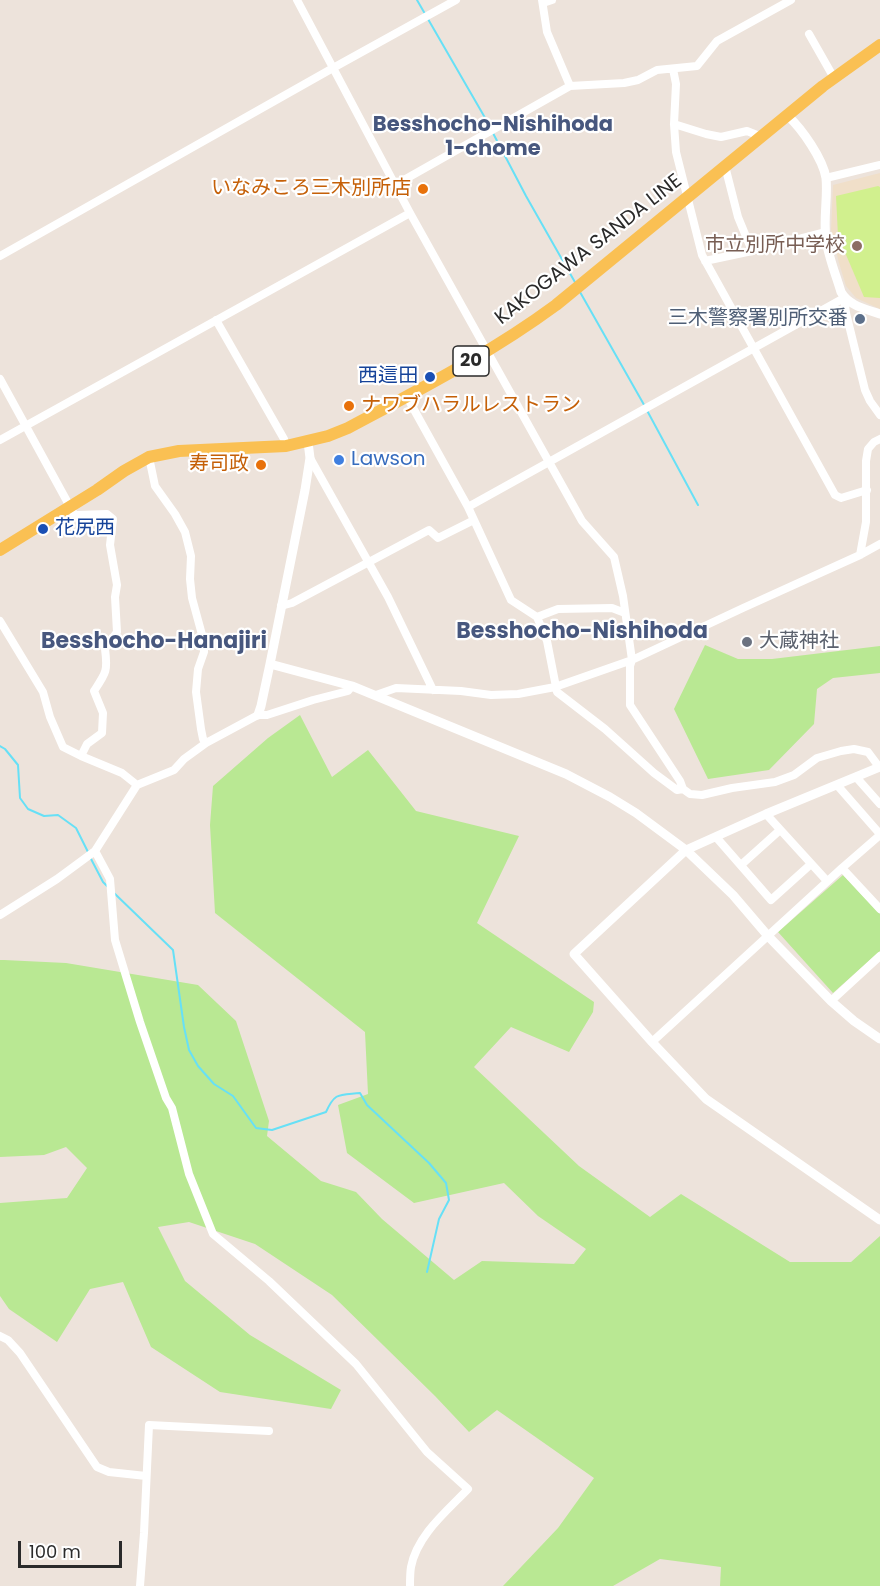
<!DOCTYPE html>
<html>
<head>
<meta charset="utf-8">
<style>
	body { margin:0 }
	#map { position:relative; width:880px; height:1586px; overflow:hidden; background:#ede3db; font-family:Poppins,sans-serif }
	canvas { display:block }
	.scale { position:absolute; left:18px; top:1541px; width:104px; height:27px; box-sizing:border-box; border:3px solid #2a2a2a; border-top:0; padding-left:8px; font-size:18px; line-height:21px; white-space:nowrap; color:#2a2a2a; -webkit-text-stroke:4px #fff; paint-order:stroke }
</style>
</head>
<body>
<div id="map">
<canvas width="880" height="1586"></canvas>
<div class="scale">100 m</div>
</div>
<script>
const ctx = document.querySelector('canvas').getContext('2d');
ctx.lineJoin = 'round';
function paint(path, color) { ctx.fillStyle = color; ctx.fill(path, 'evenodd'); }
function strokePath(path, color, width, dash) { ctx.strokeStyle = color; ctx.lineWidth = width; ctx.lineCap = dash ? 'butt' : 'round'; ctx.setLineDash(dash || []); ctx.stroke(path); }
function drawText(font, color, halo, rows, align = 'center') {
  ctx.font = font + ' Poppins,"Noto Sans JP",sans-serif'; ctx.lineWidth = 4.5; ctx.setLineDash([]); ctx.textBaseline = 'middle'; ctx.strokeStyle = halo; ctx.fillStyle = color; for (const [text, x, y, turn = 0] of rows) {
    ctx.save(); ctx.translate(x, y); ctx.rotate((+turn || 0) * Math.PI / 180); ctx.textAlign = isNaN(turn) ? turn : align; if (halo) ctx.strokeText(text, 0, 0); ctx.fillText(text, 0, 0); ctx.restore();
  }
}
paint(new Path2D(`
	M880 173V309L856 298 846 286 839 263 831 230 833 185Z`), '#f0dfc9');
paint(new Path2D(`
	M705 645 738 659H772L880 646V673L833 678 817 689 814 724 769 770 708 779 674 709Z
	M300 715 332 777 368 750 416 811 519 836 477 923 594 1002 593 1012 569 1052 511 1027 474 1067 579 1166 650 1217 681 1194 790 1262H851L880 1236V1586H720L721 1567 660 1559 613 1586H503L558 1528 594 1478 497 1410 469 1432 435 1396 332 1295 255 1244 189 1222 158 1227 185 1281 250 1335 341 1390 331 1409 220 1392 151 1347 123 1282 90 1289 57 1342 9 1309 0 1296V1203L67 1198 87 1168 66 1147 44 1155 0 1157V960H4L66 963 198 985 236 1021 269 1121 267 1136 321 1181 356 1192 382 1219 454 1280 482 1261 574 1264 586 1249 538 1216 504 1183 414 1203 347 1153 338 1105 368 1094 365 1032 215 913 210 825 213 786 268 738Z
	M843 875 880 914V951L833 993 778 932Z`), '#b9e893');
paint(new Path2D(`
	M878 186 880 187V298L864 297 838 236 836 196Z`), '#d1f08e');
strokePath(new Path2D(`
	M417 0 484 116 526 196 576 284
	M580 292 643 403 698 505
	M0 746 5 749 18 765 20 798 28 809 44 816 58 815 76 828 88 852
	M90 857 103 882 109 888
	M113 892 173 950 184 1027 189 1050 198 1066 214 1084 233 1096 256 1128 272 1130 326 1112C335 1092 339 1095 360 1093L367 1105 429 1163 446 1183 449 1200 439 1219 427 1272`), '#67e0f6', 2);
strokePath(new Path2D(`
	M297 0 410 213 549 462 582 521 614 557 623 596 632 660 630 666V705L680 781 683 789 690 794 702 795 732 788 775 782 794 775 817 758 841 751 854 749 868 752 879 767
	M542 0 547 32 570 86
	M543 3 552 0
	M809 34 834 78
	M673 69 676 84 674 124 676 152 702 255 835 495 841 498 867 490
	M674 124 706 134 721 137 747 131 762 137
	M725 166 738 217 752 251
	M826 178 880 165
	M395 185 570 86 624 83 638 80 657 70 697 66 717 41 791 0
	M0 256 333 68 456 0
	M705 261 752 251 825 232
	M216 320 284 439 286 446
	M0 379 74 514 77 515 107 514 113 519 110 545 117 585 115 597 117 632 105 649C108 671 106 673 94 691L103 713 102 733 87 744 81 756 122 773 137 785
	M407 397 468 507 511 600 537 617 547 641 557 692 605 729 654 773 677 790 683 789
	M0 440 410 213
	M149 457 155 486 175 514 185 532 191 556 190 579 192 598 204 642V652L198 669 196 692 201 729 203 739 206 743
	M310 458 388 597 433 690
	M468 507 844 298 846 313 865 390 870 401 880 415
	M860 555 866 522V461L868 449 874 442 880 439
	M281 606 292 603 429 530 438 538 474 520
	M537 617 558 609 612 608 625 613
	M0 621 43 692 50 717 63 747 81 756
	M376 695 396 688 461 691 491 695 518 694 555 687 632 660 743 608 860 555 880 544
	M856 777 880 804
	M837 785 880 834
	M766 814 827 881
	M716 837 771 900 811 864
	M95 851 110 879 115 940 140 1022 166 1098 172 1108 189 1174 213 1234 269 1281 356 1364 427 1452 468 1489C447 1511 417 1535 411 1567 410 1573 410 1580 410 1586
	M741 865 780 830
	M842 868 880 909
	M0 915 57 879 95 851 137 785 174 770 184 759 206 743 258 715H267L313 700 348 691 352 686
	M831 1001 880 956
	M652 1042 842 868 880 835
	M0 1336 8 1340 20 1353 97 1467 109 1472 146 1476
	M140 1586 144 1533 149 1425 269 1431`), '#fff', 8);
strokePath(new Path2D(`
	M788 116C802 129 823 159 826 178 828 198 823 219 826 239 828 256 836 275 841 292 849 306 866 309 880 314
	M270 664 352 686 566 774 610 797 636 813 686 850 733 895 768 936 831 1001 854 1021 880 1039
	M258 715 261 706 270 664 305 490 310 458 308 442
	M880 767 766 814 686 850 574 954 652 1042 706 1099 880 1220`), '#fff', 9);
strokePath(new Path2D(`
	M0 550 97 490 124 471 149 457 179 451 286 446 328 436 348 428C419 390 491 353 556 305L823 86 880 45`), '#fac053', 12);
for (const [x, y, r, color] of [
	[423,189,6,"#e8710a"],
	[857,246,6,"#8d6e63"],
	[860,319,6,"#5c6f8a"],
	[430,377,6,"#1a4fb4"],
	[349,406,6,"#e8710a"],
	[339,460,6,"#3f7fe0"],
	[261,465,6,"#e8710a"],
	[43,529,6,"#1a4fb4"],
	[747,642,6,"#6b7280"]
]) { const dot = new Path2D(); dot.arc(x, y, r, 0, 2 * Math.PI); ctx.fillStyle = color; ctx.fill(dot); strokePath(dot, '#fff', 2); }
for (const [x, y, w] of [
	[471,361,36]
]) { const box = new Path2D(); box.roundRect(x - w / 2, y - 15, w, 30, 4.5); ctx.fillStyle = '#fff'; ctx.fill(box); strokePath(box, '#2a2a2a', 1.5); }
drawText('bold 18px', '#2a2a2a', null, [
	["20",471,361]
]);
drawText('20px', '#c56008', '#fff', [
	["いなみころ三木別所店",411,189],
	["ナワブハラルレストラン",361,406,"left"],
	["寿司政",249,465]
], 'right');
drawText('20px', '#785e54', '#fff', [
	["市立別所中学校",845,246]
], 'right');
drawText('20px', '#2a2a2a', '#fff', [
	["KAKOGAWA SANDA LINE",589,250,-38]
]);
drawText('20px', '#4e5e75', '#fff', [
	["三木警察署別所交番",848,319]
], 'right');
drawText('20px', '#164399', '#fff', [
	["西這田",418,377],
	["花尻西",55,529,"left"]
], 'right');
drawText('20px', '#366cbe', '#fff', [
	["Lawson",351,460]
], 'left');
drawText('20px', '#5b616d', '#fff', [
	["大蔵神社",759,642]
], 'left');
drawText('bold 21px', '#47577e', '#fff', [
	["Besshocho-Nishihoda",493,126],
	["1-chome",493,150]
]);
drawText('bold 22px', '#47577e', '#fff', [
	["Besshocho-Nishihoda",582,632],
	["Besshocho-Hanajiri",154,642]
]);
</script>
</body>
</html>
